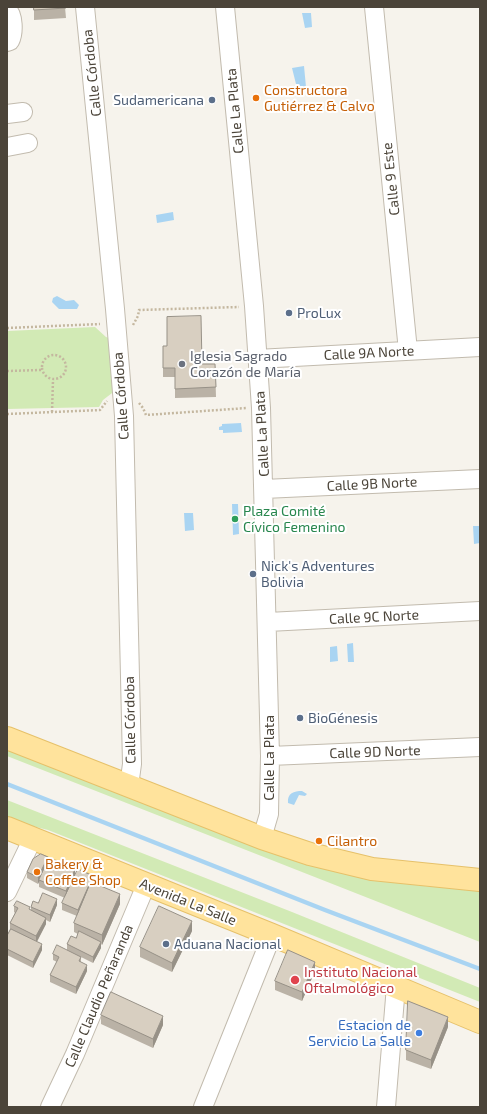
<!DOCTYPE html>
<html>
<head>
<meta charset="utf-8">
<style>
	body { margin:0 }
	#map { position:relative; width:487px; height:1114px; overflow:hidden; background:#f6f3ec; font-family:"Exo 2",sans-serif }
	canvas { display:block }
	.frame { position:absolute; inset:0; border:8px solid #4b4439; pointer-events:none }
</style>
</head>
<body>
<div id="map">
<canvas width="487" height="1114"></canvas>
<div class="frame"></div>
</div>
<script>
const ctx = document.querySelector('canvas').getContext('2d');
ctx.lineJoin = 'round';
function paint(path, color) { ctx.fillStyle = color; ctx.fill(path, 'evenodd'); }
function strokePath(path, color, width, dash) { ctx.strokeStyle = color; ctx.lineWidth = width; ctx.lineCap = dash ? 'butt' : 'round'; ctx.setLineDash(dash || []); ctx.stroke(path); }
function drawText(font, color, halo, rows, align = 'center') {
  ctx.font = font + ' "Exo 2",sans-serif'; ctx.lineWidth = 4; ctx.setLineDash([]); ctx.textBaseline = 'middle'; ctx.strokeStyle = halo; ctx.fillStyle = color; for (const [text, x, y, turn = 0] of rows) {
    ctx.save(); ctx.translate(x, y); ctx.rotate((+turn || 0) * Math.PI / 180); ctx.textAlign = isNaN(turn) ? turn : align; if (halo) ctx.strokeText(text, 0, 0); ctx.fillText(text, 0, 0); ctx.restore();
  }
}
paint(new Path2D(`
	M95 327 106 337 112 339 116 390 103 400 99 407 7 409V331Z
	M7 746 370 879 424 886 480 889V942L7 756Z
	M7 800 292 912 480 988V1002L48 830 24 824 7 817Z`), '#d2eab5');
paint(new Path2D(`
	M302 13H311L312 27 305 28Z
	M304 66 306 87 297 88 292 68Z
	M173 212 174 220 157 223 156 215Z
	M57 296 66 301 74 300 79 305 77 309H59L52 302 53 298Z
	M241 423 242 432 223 433V430H219V427L222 426V424Z
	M232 504H238L239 534 233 535Z
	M184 513H193L194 530 185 531Z
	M473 526H480V543L474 544Z
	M353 643 354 662H348L347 644Z
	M337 646 338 661 330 662V647Z
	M302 791 307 794 305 796 299 795 294 805 288 803C287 793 294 791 302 791Z`), '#a9d4f2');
strokePath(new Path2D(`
	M7 784 325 910 480 969`), '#a9d4f2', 4.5);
const minor = new Path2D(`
	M85 7 115 309 124 416 132 764 129 786
	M225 7 254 306 261 408 270 756 269 814 262 838
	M374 7 408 351
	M7 9C14 15 14 33 10 41L7 42
	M7 114 23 112
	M7 147 28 143
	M257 359 480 347
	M264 489 480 479
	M268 622 480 611
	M270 756 480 747
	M7 892 33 838
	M50 1107 75 1054 146 885
	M203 1107 272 935
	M386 1107 396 986`);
const major = new Path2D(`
	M7 738 262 838 310 854 372 869 480 880
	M7 828 272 935 480 1022`);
strokePath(minor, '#c2bbae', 20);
strokePath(major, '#e6c16a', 24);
strokePath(new Path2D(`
	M133 325 138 316 139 310 239 307
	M7 328 100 324
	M42 367a12 12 0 1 1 24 0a12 12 0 1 1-24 0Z
	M7 371 41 370
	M139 403 143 408 146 415 247 408
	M52 412 53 380
	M7 414 100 410 107 401`), '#c4b79f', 2.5, [2, 2]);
strokePath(minor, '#fff', 18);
strokePath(major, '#ffe39c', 22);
paint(new Path2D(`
	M34 7H65L66 18 34 20Z
	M163 346 202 364H215L216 397 175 398V377H163Z
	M48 860 75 875 93 883 120 904 102 945 101 944V948L93 963 81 957V962L87 971 76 994 50 982V975L57 962 53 960V954L67 950V944L76 938 78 934 74 932V923L77 916 62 910V903L65 898 39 887V881L38 884 27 878V872Z
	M38 903 57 905 50 922 46 920V924L37 942 42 950 33 968 7 955V936L10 930V923L15 913 14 912V906L31 910V907Z
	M192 931 172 972 140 957V947Z
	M315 971 302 1001 275 990V981Z
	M101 1015 163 1025 153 1048 101 1024Z
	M448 1027 431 1069 406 1060V1050Z`), '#bab2a6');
paint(new Path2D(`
	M48 857V864L38 884V877Z
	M75 869V875L66 898V891Z
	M93 876V883L78 917V910Z
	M120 894V904L102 945V935Z
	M57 899V905L50 922V915Z
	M46 918V924L36 943V936Z
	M192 921V931L172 972V963Z
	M101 942V948L93 963V957Z
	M42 944V950L33 968V962Z
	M315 962V971L302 1001V992Z
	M87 965V971L76 994V987Z
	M163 1016V1025L153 1048V1039Z
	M448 1017V1027L431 1069V1060Z`), '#979187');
const building = new Path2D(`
	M34 7H65L66 8 34 10Z
	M201 316 202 364H215L216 387 175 389V368H163V346H167V317Z
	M41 854 48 857 38 877 27 872 33 859Z
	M49 858 75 869 66 891 39 880Z
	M78 869 93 876 78 910 62 903Z
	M91 882 120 894 102 935 74 923Z
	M43 893 57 899 50 915 31 907 33 901 38 903Z
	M17 901 30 907 29 909 46 918 36 936 10 923 18 908 14 906Z
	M159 906 192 921 172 963 140 947Z
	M11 929 42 944 33 962 7 949V936Z
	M79 931 101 942 93 957 67 944 71 936 76 938Z
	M57 945 81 957 79 961 87 965 76 987 50 975 59 957 53 954Z
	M288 950 315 962 302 992 275 981Z
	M111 992 163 1016 153 1039 101 1015Z
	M408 1001 448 1017 431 1060 406 1050Z`);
paint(building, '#d8cfc1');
strokePath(building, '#979187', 1);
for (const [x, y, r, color] of [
	[256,98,4,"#e8710a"],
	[212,100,4,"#5c6f8a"],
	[289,313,4,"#5c6f8a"],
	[182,364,4,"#6b7280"],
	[235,519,4,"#2e9e5b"],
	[253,574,4,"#5c6f8a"],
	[300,718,4,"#5c6f8a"],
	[319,841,4,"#e8710a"],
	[37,872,4,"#e8710a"],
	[166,944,4,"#5c6f8a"],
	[295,980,5,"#e0444e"],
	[419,1033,4,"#3f7fe0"]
]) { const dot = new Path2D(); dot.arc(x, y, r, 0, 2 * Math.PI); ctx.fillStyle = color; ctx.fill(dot); strokePath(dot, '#fff', 1.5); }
drawText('14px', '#4b4439', '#fff', [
	["Calle Córdoba",92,73,-96],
	["Calle La Plata",235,111,-95],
	["Calle 9 Este",391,179,-96],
	["Calle 9A Norte",369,353,-3],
	["Calle Córdoba",121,396,-94],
	["Calle La Plata",262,434,-93],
	["Calle 9B Norte",372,484,-3],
	["Calle 9C Norte",374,617,-3],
	["Calle Córdoba",130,720,-91],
	["Calle 9D Norte",375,752,-2],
	["Calle La Plata",269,758,-90],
	["Avenida La Salle",188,902,22],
	["Calle Claudio Peñaranda",99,996,-67]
]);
drawText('14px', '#c56008', '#fff', [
	["Constructora",264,90],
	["Gutiérrez & Calvo",264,106],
	["Cilantro",327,841],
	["Bakery &",45,864],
	["Coffee Shop",45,880]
], 'left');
drawText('14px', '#4e5e75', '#fff', [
	["Sudamericana",204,100,"right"],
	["ProLux",297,313],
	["Nick's Adventures",261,566],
	["Bolivia",261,582],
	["BioGénesis",308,718],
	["Aduana Nacional",174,944]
], 'left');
drawText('14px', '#5b616d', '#fff', [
	["Iglesia Sagrado",190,356],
	["Corazón de María",190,372]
], 'left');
drawText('14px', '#27864d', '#fff', [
	["Plaza Comité",243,511],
	["Cívico Femenino",243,527]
], 'left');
drawText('14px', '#be3a42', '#fff', [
	["Instituto Nacional",304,972],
	["Oftalmológico",304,988]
], 'left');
drawText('14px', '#366cbe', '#fff', [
	["Estacion de",411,1025],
	["Servicio La Salle",411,1041]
], 'right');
</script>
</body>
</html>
